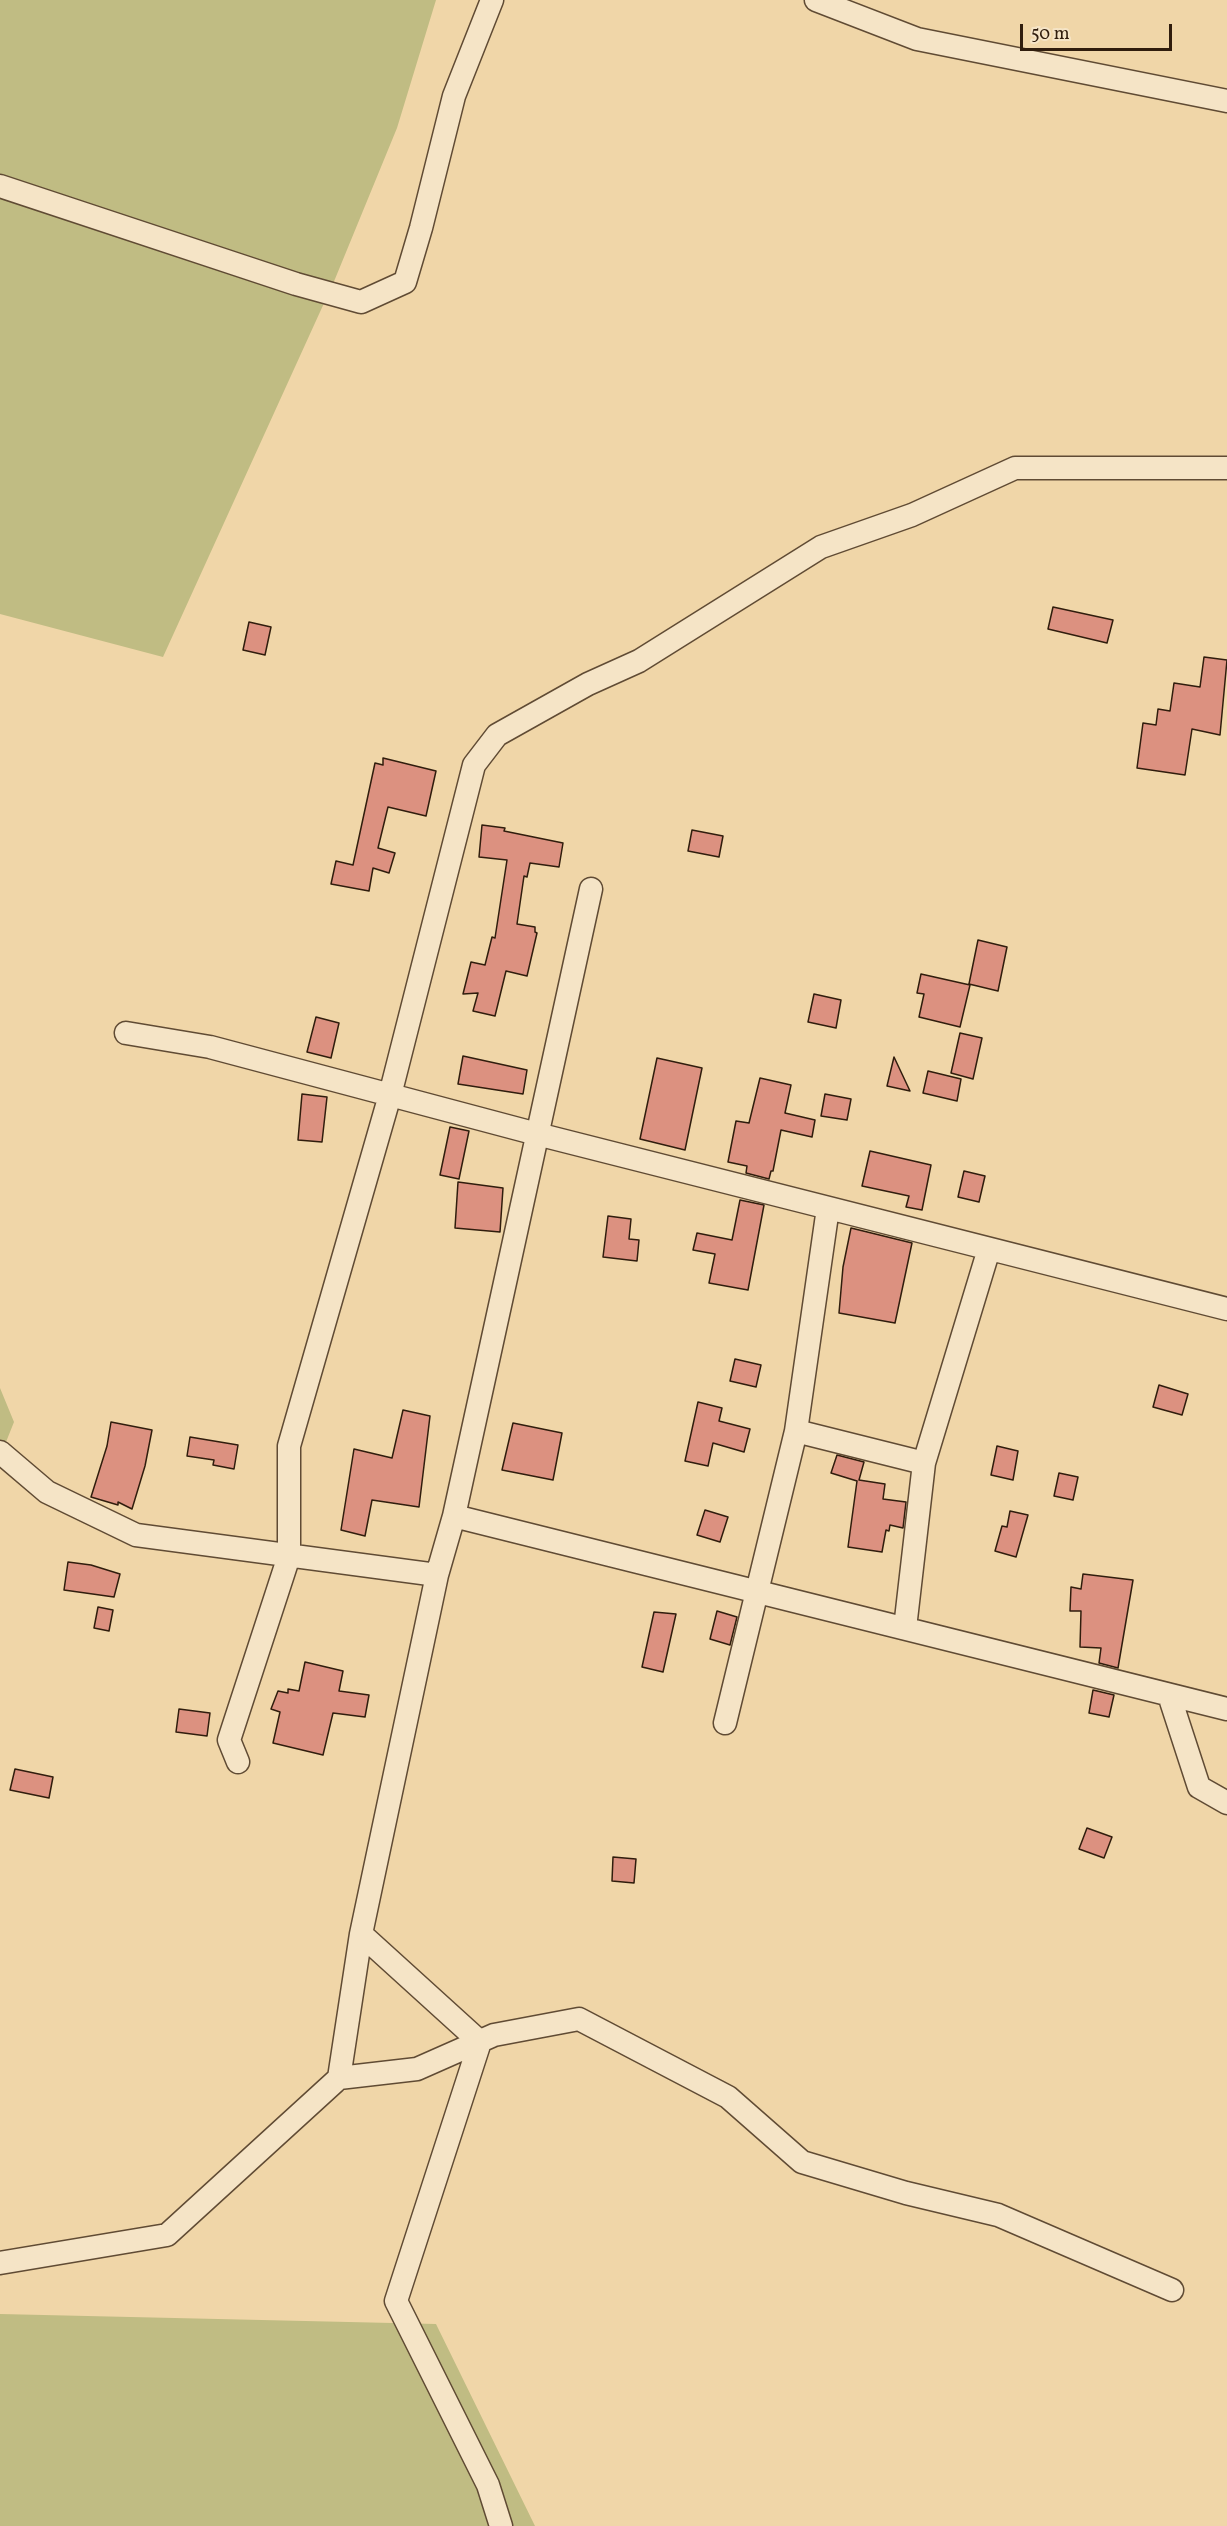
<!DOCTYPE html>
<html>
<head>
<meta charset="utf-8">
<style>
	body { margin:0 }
	#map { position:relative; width:1227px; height:2526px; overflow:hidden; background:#f0d6a8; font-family:Vollkorn,serif }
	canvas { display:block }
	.scale { position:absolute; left:1020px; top:24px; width:152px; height:27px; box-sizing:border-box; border:3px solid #301d0d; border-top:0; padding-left:8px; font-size:18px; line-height:21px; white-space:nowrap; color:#301d0d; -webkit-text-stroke:4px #f5e4c6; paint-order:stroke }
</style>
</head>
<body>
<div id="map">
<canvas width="1227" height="2526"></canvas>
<div class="scale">50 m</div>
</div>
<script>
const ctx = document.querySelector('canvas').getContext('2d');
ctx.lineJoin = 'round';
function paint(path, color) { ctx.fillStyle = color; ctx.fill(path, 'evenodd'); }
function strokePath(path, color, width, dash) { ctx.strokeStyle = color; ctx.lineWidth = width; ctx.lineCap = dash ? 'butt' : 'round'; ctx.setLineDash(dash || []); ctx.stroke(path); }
paint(new Path2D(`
	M0 0H436L397 128 335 279 163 657 0 614Z
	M0 1388 14 1422 0 1457Z
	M0 2314 436 2324 535 2526H0Z`), '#c0bc83');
const building = new Path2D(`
	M1053 607 1113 620 1107 643 1048 629Z
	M249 622 271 627 265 655 243 650Z
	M1204 657 1227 660 1220 735 1192 729 1185 775 1137 768 1143 723 1156 725 1158 709 1170 711 1174 683 1200 687Z
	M383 758 436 771 426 816 388 807 378 848 395 853 389 873 373 868 369 891 331 884 336 861 353 865 375 763 383 765Z
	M482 825 505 828 504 831 563 843 559 867 530 863 527 877 524 876 517 924 535 927V932L537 933 527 976 506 971 495 1016 473 1011 478 993 463 994 471 962 485 965 492 937 495 938 507 860 479 857Z
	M692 830 723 836 719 857 688 851Z
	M978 940 1007 947 998 991 969 984Z
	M921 974 970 985 960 1027 919 1017 924 994 917 993Z
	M814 994 841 1000 836 1028 808 1022Z
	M316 1017 339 1023 331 1058 307 1052Z
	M960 1033 982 1038 973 1079 951 1073Z
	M463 1056 527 1070 523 1094 458 1084Z
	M894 1057 910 1091 887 1086Z
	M657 1058 702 1068 685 1150 640 1139Z
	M928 1071 961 1079 957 1101 923 1093Z
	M760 1078 791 1085 785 1113 815 1120 812 1137 781 1130 773 1171H771L769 1179 746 1173 747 1166 728 1162 736 1121 749 1123Z
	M302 1094 327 1097 322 1142 298 1140Z
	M825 1094 851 1099 847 1120 821 1116Z
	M450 1127 469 1131 459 1179 440 1175Z
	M870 1151 931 1165 922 1210 906 1207 909 1196 862 1186Z
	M964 1171 985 1176 979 1202 958 1197Z
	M458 1182 503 1188 500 1232 455 1228Z
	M740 1200 764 1205 748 1290 709 1283 715 1254 693 1250 697 1233 732 1240Z
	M608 1216 631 1219 629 1239 639 1240 637 1261 603 1257Z
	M851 1228 912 1243 895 1323 839 1313 843 1267Z
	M735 1359 761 1365 756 1387 730 1381Z
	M1159 1385 1188 1394 1182 1415 1153 1407Z
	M698 1402 722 1408 719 1421 750 1429 744 1452 713 1443 708 1466 685 1461Z
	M403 1410 430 1416 419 1507 372 1500 365 1536 341 1530 354 1449 392 1458Z
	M111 1422 152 1430 145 1466 132 1509 118 1502V1505L91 1497 107 1446Z
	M513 1423 562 1433 553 1480 502 1470Z
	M190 1437 238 1445 234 1469 213 1465 214 1460 187 1456Z
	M997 1446 1018 1451 1013 1480 991 1475Z
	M837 1455 864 1462 859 1480 885 1484 883 1499 906 1502 903 1528 890 1525 889 1531 886 1530 882 1552 848 1547 857 1481 831 1473Z
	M1059 1473 1078 1477 1073 1500 1054 1496Z
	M705 1510 728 1517 720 1542 697 1535Z
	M1010 1511 1028 1515 1016 1557 995 1551 1002 1526 1007 1527Z
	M68 1562 91 1565 120 1574 114 1597 64 1590Z
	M1083 1574 1133 1580 1118 1668 1099 1663 1101 1648 1080 1647 1081 1611H1070L1071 1587 1081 1589Z
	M98 1607 113 1610 109 1631 94 1628Z
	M717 1611 737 1617 730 1645 710 1639Z
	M654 1612 676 1614 663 1672 642 1667Z
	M305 1662 343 1671 339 1691 369 1695 365 1717 333 1713 323 1755 273 1743 280 1712 271 1709 278 1691 288 1693V1689L299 1691Z
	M1093 1690 1114 1695 1109 1717 1089 1713Z
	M179 1709 210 1713 207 1736 176 1732Z
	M15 1769 53 1777 49 1798 10 1790Z
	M1087 1828 1112 1837 1104 1858 1079 1849Z
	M613 1857 636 1859 634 1883 612 1881Z`);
paint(building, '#dc9180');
strokePath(building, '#301d0d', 1.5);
const street = new Path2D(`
	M816 0 917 39 1227 101
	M0 186 296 284 361 302 405 282 421 228 454 96 492 0
	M126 1033 210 1047 537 1134 1227 1309
	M796 1431 828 1208
	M0 1452 47 1492 136 1535 437 1575 454 1516 1227 1709
	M924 1463 989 1249
	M454 1516 591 889
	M437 1575 361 1934 480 2042 396 2301 488 2485 501 2526
	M1169 1695 1199 1787 1227 1803
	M725 1723 796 1431 924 1463 905 1628
	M238 1762 229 1740 289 1556V1446L390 1095 474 765 497 735 588 684 639 661 821 547 912 515 1015 468H1227
	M339 2078 417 2069 494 2035 579 2019 728 2097 802 2162 906 2193 998 2215 1172 2290
	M0 2263 167 2235 339 2078 361 1934`);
strokePath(street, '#604b34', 25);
strokePath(street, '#f5e4c6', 22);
</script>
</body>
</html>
